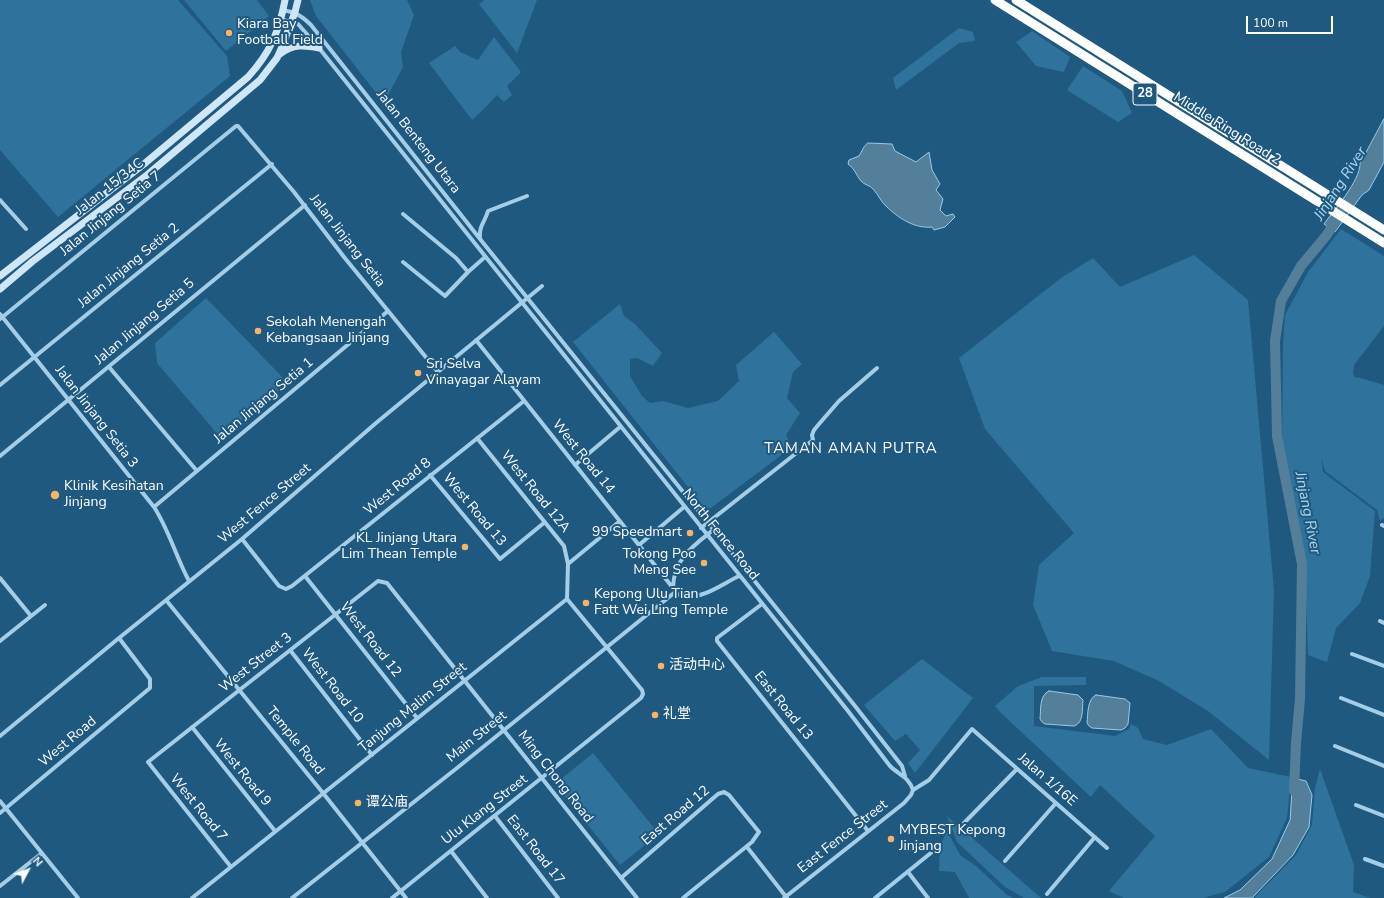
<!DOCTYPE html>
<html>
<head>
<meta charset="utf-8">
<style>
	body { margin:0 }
	#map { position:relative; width:1384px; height:898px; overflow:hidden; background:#1f5980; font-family:"Nunito Sans",sans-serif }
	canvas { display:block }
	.north { position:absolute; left:8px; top:850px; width:40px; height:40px; -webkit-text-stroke:3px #1f5980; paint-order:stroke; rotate:49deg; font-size:11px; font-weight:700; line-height:16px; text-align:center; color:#fff }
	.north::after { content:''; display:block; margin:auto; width:14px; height:18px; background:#fff; clip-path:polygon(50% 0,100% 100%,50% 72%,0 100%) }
	.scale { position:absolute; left:1246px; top:16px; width:87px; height:18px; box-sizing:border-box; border:2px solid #fff; border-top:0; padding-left:5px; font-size:12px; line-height:14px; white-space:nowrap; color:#fff; -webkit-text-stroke:3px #1f5980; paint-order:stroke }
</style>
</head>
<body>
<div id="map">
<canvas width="1384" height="898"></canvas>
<div class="north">N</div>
<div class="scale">100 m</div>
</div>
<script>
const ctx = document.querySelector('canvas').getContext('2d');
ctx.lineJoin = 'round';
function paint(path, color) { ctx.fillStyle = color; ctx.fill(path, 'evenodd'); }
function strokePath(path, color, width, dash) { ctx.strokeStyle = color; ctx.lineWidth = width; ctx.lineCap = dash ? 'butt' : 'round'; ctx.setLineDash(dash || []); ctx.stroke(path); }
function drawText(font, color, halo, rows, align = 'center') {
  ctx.font = font + ' "Nunito Sans","Noto Sans SC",sans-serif'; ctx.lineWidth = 4; ctx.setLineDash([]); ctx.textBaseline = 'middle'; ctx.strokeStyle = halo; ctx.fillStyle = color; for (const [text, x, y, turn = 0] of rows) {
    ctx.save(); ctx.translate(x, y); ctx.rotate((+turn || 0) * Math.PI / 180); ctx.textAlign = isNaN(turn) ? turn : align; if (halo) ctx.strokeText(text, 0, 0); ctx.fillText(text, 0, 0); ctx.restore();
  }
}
paint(new Path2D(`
	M0 0H178L227 56 230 76 58 217 0 150Z
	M184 0H257L269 16 226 51Z
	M310 0H407L414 15 401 52 403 67 384 103 316 16Z
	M484 0H537L517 53 479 4Z
	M959 28 973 32 975 41 959 43 896 90 893 78Z
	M1032 31 1070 57 1064 72 1036 66 1016 42Z
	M494 37 521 72 507 86 512 95 504 102 497 95 485 108 472 120 429 63 455 46 460 52 478 60Z
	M1083 66 1122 91 1132 113 1118 122 1067 90Z
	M1341 229 1384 256V326L1354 365 1353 373 1355 378 1357 377 1384 385V518L1380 521 1377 510 1325 471 1321 458 1323 472 1375 511 1370 576 1360 603 1336 628 1327 662 1308 655 1305 571 1290 488 1282 455 1283 345 1285 315 1308 272Z
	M1194 255 1248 300 1274 590 1269 760 1208 711 1159 681 1114 661 1052 651 1033 605 1039 565 1074 533 985 429 959 358 1061 278 1093 258 1120 287Z
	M206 298 288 383 220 437 157 363 155 343Z
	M620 304 624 316 635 324 662 353 653 366 637 358 630 359V376L642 396 650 403 663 401 688 408 718 401 739 381 736 365 774 332 802 364 793 372 787 398 800 413 786 435 792 447 707 511 573 342Z
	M922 659 973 698 915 773 908 763 920 750 906 734 895 741 864 705Z
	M1042 677H1086V685L1034 686V726L1115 736 1129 729 1131 724 1138 728 1143 739 1167 745 1211 729 1248 768 1291 777 1287 818 1269 857 1225 892 1203 898H1124L1109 891 1155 836 1100 785 1091 797 1001 713 995 706 1018 686Z
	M593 753 659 834 620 865 555 784Z
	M1320 769 1354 865 1353 892 1370 898H1254L1296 855 1312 825 1315 788Z
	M947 816 1041 898H1024L1005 887 957 842Z
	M947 831 960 855 976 866 1007 895 1014 898H969L955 872 939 871 940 846Z`), '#2f729c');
const water = new Path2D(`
	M1384 119V162L1369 190 1362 195 1335 232 1324 224C1334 210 1360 181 1360 164Z
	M868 143 892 144 895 151 916 162 929 152 932 170 940 184 936 190 943 199 940 210 946 216 953 214 955 217 945 227 934 230 932 227C915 229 898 218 886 206 881 202 878 194 873 189 870 185 864 185 861 181 856 175 855 169 848 164L849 160 859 156 864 147Z
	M1049 691 1078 695 1083 700C1082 709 1084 723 1074 726L1045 724 1042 722 1040 719C1041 710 1039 695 1049 691Z
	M1096 695 1125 699 1130 703 1128 724 1125 728 1121 730 1092 728 1089 726 1087 723C1088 714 1087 699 1096 695Z
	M1293 778 1306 781 1312 795 1309 827 1293 855 1252 898H1224L1240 890 1272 859 1290 820Z`);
paint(water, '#547f9a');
strokePath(water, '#97cbea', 1);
strokePath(new Path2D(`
	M1294 791 1296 743 1300 699 1302 564 1277 436 1275 341 1281 301 1301 266 1326 236 1338 218`), '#547f9a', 10);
strokePath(new Path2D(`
	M283 10C295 12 302 16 311 25L480 239 855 706 902 766 905 776
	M280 19 298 24 319 48 848 711 890 766C899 775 909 777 913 790
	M0 200 26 229
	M403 214 456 258 468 272
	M480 238C479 225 485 222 488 211L527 196
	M403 262 445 296 468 272 485 257
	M0 314 154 507C169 530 176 557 189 581
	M0 319 236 126H238L294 192 344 257 438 372
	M476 340 673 588
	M109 367 197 471
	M0 385 272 164
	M477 438 564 546 568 564
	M0 456 305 205
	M575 465 620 427
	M430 475 500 559 545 522
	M154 507 388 311
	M1382 525 1384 526
	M701 528 813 440 812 435 814 430 819 424 839 401 877 368
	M242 539 279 586 286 589 292 586 524 401
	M639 545 684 507
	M305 576 417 718
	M0 578 31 616
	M673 587C674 559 693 546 713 530
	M674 593C698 604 718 586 739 576
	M166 600 323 793 406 898
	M762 604 717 638V641L868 831
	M1380 621 1384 623
	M0 641 45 605
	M290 650 372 755
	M1352 654 1384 666
	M1341 698 1384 715
	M192 727 275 831
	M0 736 119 638 242 539 376 423 542 286
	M1335 746 1384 766
	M913 790 929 780 972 729 1107 848
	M0 801 78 898
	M1356 805 1384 816
	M0 813 150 688V679L119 638
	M495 816 558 898
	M964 823 1017 769
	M747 847 787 898
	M451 851 487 898
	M1365 859 1384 866
	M1005 861 1056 803
	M231 867 148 762 378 581 387 583 637 898
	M908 872 928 898
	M621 878 718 794 724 792 729 795 759 832 752 842 683 898
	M0 886 42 853
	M1047 894 1095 837
	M192 898 567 599 568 564 620 521
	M292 898 457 768 674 593
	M392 898 641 698 643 694 642 690 567 599
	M784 898 904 803 911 795 913 790
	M875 898 937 848`), '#a4cee8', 4);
strokePath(new Path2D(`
	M280 54C293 44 304 45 319 48
	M0 276 144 164 248 77C270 53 279 32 285 0
	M0 289 33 261 147 175 260 80 277 58 282 47 295 12 298 0`), '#cfe6f6', 7);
strokePath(new Path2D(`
	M995 0 1384 243
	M1016 0 1384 230`), '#fff', 9);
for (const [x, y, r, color] of [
	[229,33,4,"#f6b464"],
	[258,331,4,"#f6b464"],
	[418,373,4,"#f6b464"],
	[55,495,5,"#f6b464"],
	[690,533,4,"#f6b464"],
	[465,547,4,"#f6b464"],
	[704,563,4,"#f6b464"],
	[586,603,4,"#f6b464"],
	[661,666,4,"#f6b464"],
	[655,715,4,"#f6b464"],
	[358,803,4,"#f6b464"],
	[891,839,4,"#f6b464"]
]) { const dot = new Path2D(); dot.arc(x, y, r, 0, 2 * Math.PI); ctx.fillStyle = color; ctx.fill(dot); strokePath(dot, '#1f5980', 1.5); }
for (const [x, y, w] of [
	[1145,94,24]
]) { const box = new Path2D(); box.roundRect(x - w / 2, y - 11, w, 22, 3); ctx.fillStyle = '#1f5980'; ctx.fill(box); strokePath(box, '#fff', 1); }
drawText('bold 13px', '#fff', null, [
	["28",1145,94]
]);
drawText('14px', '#fff', '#1f5980', [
	["Kiara Bay",237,25],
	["Football Field",237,41],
	["Sekolah Menengah",266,323],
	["Kebangsaan Jinjang",266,339],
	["Sri Selva",426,365],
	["Vinayagar Alayam",426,381],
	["Klinik Kesihatan",64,487],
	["Jinjang",64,503],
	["99 Speedmart",682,533,"right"],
	["KL Jinjang Utara",457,539,"right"],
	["Lim Thean Temple",457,555,"right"],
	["Tokong Poo",696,555,"right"],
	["Meng See",696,571,"right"],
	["Kepong Ulu Tian",594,595],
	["Fatt Wei Ling Temple",594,611],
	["活动中心",669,666],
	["礼堂",663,715],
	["谭公庙",366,803],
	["MYBEST Kepong",899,831],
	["Jinjang",899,847]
], 'left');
drawText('14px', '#fff', '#1f5980', [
	["Middle Ring Road 2",1227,129,32],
	["Jalan Benteng Utara",418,142,52],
	["Jalan 15/34C",110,187,-38],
	["Jalan Jinjang Setia 7",111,214,-39],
	["Jalan Jinjang Setia",347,241,52],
	["Jalan Jinjang Setia 2",129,266,-39],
	["Jalan Jinjang Setia 5",145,322,-40],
	["Jalan Jinjang Setia 1",264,401,-40],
	["Jalan Jinjang Setia 3",96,417,52],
	["West Road 14",583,457,51],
	["West Road 8",398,487,-39],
	["West Road 12A",535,492,51],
	["West Fence Street",265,504,-40],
	["West Road 13",474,510,50],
	["North Fence Road",720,535,51],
	["West Road 12",370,640,52],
	["West Street 3",256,663,-38],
	["West Road 10",332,686,52],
	["East Road 13",783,706,51],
	["Tanjung Malim Street",413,708,-39],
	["Main Street",477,737,-39],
	["Temple Road",295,741,51],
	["West Road",68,742,-40],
	["West Road 9",242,773,51],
	["Ming Chong Road",555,777,52],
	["Jalan 1/16E",1047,780,41],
	["West Road 7",198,808,51],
	["Ulu Klang Street",485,810,-38],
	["East Road 12",676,816,-40],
	["East Fence Street",843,837,-38],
	["East Road 17",535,850,52]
]);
drawText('italic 15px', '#afd7f0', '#1f5980', [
	["Jinjang River",1341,184,-57],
	["Jinjang River",1307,513,79]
]);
ctx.letterSpacing = '1px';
drawText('15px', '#fff', '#1f5980', [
	["TAMAN AMAN PUTRA",851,449]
]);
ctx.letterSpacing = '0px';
</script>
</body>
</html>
